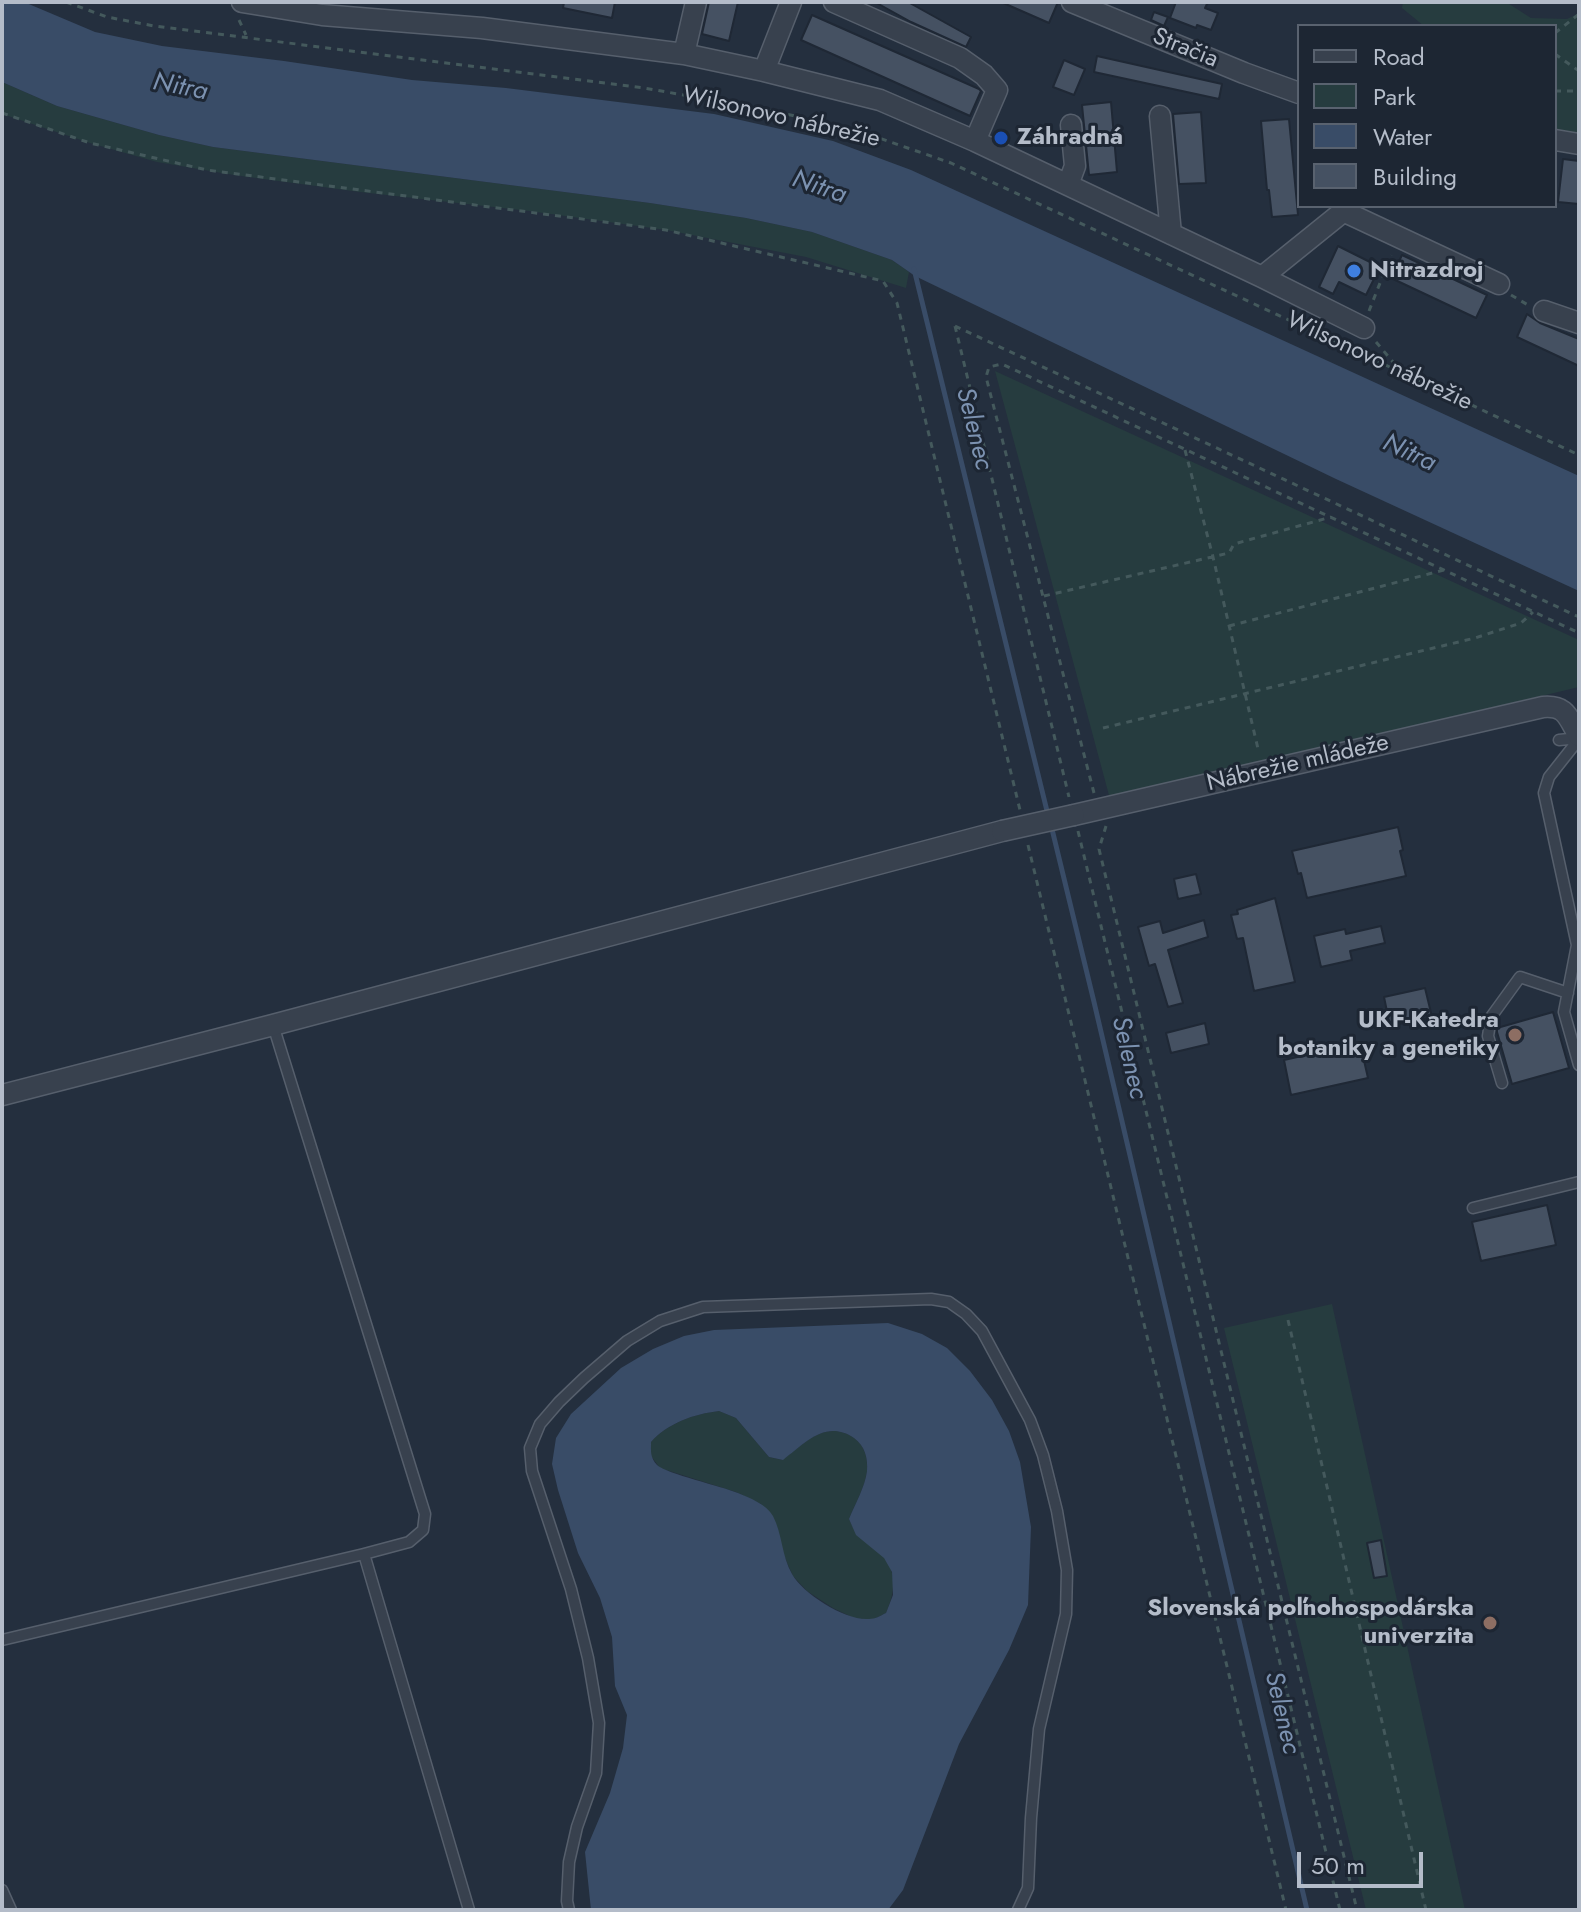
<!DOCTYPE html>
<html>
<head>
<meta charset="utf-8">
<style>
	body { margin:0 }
	#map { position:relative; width:1581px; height:1912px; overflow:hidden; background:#242f3e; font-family:Jost,sans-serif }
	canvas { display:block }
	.frame { position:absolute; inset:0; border:4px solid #b4bcc9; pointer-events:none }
	.legend { position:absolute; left:1297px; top:24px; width:260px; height:184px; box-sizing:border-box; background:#1d2633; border:2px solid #59626f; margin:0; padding:10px 14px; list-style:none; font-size:24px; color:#b4bcc9 }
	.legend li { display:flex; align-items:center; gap:16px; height:40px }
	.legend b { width:40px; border:2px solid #59626f }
	.scale { position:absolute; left:1297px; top:1852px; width:126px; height:36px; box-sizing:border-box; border:4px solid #b4bcc9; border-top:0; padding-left:10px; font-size:24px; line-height:28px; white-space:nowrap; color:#b4bcc9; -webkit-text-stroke:6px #1d2633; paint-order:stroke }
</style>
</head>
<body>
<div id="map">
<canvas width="1581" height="1912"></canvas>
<div class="frame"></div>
<ul class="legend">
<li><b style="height:10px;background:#38414e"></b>Road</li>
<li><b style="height:22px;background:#263c3f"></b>Park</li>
<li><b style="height:22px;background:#394c67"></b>Water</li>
<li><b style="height:22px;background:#455162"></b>Building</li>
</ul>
<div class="scale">50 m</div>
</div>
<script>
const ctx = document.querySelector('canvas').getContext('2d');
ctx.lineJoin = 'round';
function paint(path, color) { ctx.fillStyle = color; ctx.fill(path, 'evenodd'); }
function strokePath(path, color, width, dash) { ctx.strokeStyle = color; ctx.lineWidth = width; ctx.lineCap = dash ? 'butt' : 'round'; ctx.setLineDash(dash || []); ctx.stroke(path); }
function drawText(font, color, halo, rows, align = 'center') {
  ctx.font = font + ' Jost,sans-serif'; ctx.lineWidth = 6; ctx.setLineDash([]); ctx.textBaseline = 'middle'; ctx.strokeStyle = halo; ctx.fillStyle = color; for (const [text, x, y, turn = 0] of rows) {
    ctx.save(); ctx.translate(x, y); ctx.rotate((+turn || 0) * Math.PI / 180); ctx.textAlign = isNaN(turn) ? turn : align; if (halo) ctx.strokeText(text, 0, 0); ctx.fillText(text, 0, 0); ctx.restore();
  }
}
paint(new Path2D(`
	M1403 2H1506L1531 18 1567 19 1579 13V135L1555 132V26H1424L1402 8Z
	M2 82 57 106 159 135 213 147 650 203 746 218 812 232 892 260 909 272 906 288 806 257 666 230 529 211 360 192 234 175 157 162 90 143 2 114Z
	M995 371 1579 640V687L1110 799Z
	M1332 1304 1465 1910H1366L1224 1328Z
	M719 1411 736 1418 769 1457 782 1460C805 1443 826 1419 854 1438 865 1446 868 1458 867 1471 865 1487 855 1504 849 1519 860 1544 869 1540 884 1557 898 1574 894 1595 886 1613L872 1620 854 1618 833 1608 807 1591 793 1576 761 1504 736 1492 660 1468 651 1456V1442C668 1423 694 1414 719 1411Z`), '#263c3f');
paint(new Path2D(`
	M2 2H24L95 32 162 46 284 61 412 80 506 88 714 114 833 141 911 170 1579 476V591L1336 479 915 276 892 260 812 232 746 218 650 203 213 147 159 135 57 106 2 82Z
	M888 1323 922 1334 947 1348 970 1371 992 1400 1009 1431 1020 1462 1031 1527 1028 1605 1009 1650 959 1744 903 1890 888 1910H591L585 1852 610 1793 623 1748 627 1715 615 1686 612 1637 600 1598 578 1553 558 1490 552 1464 556 1438 571 1414 621 1368 653 1349 684 1336 714 1330ZM719 1411 736 1418 769 1457 783 1460C805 1443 826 1419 854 1438 865 1446 868 1458 867 1471 865 1487 855 1504 849 1519L856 1535 884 1558 892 1572 893 1595 886 1613C880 1616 875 1619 869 1619 846 1621 803 1594 792 1574 782 1557 782 1533 773 1516 766 1504 750 1498 738 1493 721 1486 667 1474 657 1465 650 1457 651 1452 651 1442 668 1423 694 1414 719 1411Z`), '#394c67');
strokePath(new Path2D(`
	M914 269 1048 815
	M1051 825 1094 1002 1307 1910`), '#394c67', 5);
const building = new Path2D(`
	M564 2H615L612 18 563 8Z
	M709 2H738L729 41 702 34Z
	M875 2H908L971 37 966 47 911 22Z
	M1001 2H1058L1049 23Z
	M1176 2H1208L1205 8 1218 13 1211 30 1197 25 1196 28 1170 18Z
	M1154 12 1168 17 1164 26 1151 20Z
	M812 15 979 89 981 91 970 116 801 40Z
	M1097 56 1222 84 1219 99 1094 72Z
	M1064 60 1085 69 1074 95 1053 87Z
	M1111 102 1117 172 1089 175 1082 105Z
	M1201 112 1206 183 1179 184 1173 114Z
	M1289 119 1298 215 1272 217 1269 190H1267L1261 121Z
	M1563 159 1579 161V204L1558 202Z
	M1338 246 1380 267 1366 295 1339 282 1333 294 1319 287Z
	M1402 255 1487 295 1476 318 1391 278Z
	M1527 314 1540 323 1579 339V366L1517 337Z
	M1398 827 1403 850 1400 851 1406 876 1307 898 1301 873 1298 874 1292 851Z
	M1196 874 1201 894 1178 899 1174 879Z
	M1275 898 1295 982 1254 991 1243 938 1237 939 1231 915 1238 914 1237 910Z
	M1204 920 1208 937 1168 950 1183 1003 1168 1007 1155 964 1149 966 1138 927 1160 921 1163 933Z
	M1381 926 1385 943 1350 951 1352 960 1321 967 1314 936 1345 929 1346 934Z
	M1425 988 1432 1017 1390 1026 1384 997Z
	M1553 1012 1569 1068 1512 1084 1497 1032V1028Z
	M1205 1023 1209 1044 1171 1053 1166 1033Z
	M1360 1043 1368 1078 1291 1095 1284 1060Z
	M1547 1205 1556 1245 1481 1261 1472 1222Z
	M1381 1540 1387 1576 1374 1578 1367 1543Z`);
paint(building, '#455162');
strokePath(building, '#1f2835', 2);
const lane = new Path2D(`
	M1579 739 1549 777 1544 793 1577 945 1564 1012 1579 1065
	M1559 740 1579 738
	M273 1025 425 1514 423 1530 409 1542 364 1554
	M1502 1083 1488 1036 1491 1017 1520 977 1568 993
	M1473 1208 1579 1182
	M2 1640 364 1554 469 1910
	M2 1890 11 1910
	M569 1910 567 1901 569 1862 577 1827 596 1773 599 1723 588 1658 571 1589 532 1471 530 1448 540 1424 559 1402 584 1378 627 1341 660 1321 703 1307 931 1299 949 1302 966 1314 982 1331 1030 1420 1043 1455 1057 1511 1067 1570 1066 1614 1039 1729 1031 1818 1028 1888 1018 1910`);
const street = new Path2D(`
	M242 2 322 15 482 28 684 54 764 71 880 100 975 141 1262 277 1364 328
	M834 2 960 58 984 75 997 90 975 141
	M1072 2 1244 73 1299 93
	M684 54 696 2
	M764 71 791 2
	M1160 116 1171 234
	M1555 140 1579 144
	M1068 185 1075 166 1071 125
	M1343 211 1499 284
	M1262 277 1350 206
	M1544 311 1579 323
	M1074 815 1543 707C1567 705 1568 718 1579 736
	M2 1095 273 1025 1002 831`);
strokePath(lane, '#565f6c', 13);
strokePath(street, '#565f6c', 23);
strokePath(new Path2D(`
	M66 2 107 17 154 26 644 88 768 110 853 129 951 163 1579 455
	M239 20 246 35
	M1555 33 1579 14
	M1555 54 1579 71
	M1555 91H1579
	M2 113 90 143 207 170 666 230 883 281 897 303 1020 810
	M1511 295 1528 305
	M1369 311 1391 255
	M955 326 1069 797
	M955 326 1579 617
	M1376 342 1399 369
	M1185 450 1213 557 1259 753
	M1044 596 1229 553 1234 544 1331 517
	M1229 626 1444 570
	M1103 728 1475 638 1521 623 1533 612
	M1094 793 986 377 989 367 1002 364 1579 633
	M1106 826 1099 849 1357 1910
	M1078 831 1340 1910
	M1028 845 1286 1910
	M1288 1320 1426 1910`), '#44595c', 3, [6, 6]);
strokePath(lane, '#38414e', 10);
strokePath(street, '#38414e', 20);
const streetBridge = new Path2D(`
	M1002 831 1074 815`);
strokePath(streetBridge, '#565f6c', 23, []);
strokePath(streetBridge, '#38414e', 20);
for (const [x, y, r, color] of [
	[1001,138,8,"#1a4fb4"],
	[1354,271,8,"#3f7fe0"],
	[1515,1035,8,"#8d6e63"],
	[1490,1623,8,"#8d6e63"]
]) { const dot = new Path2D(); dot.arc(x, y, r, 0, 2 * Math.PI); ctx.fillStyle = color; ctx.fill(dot); strokePath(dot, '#1d2633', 3); }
drawText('24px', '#b4bcc9', '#1d2633', [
	["Stračia",1185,49,22],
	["Wilsonovo nábrežie",781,118,13],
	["Wilsonovo nábrežie",1379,362,25],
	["Nábrežie mládeže",1298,764,-13]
]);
drawText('bold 24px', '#b4bcc9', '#1d2633', [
	["Záhradná",1017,138],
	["Nitrazdroj",1370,271],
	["UKF-Katedra",1499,1021,"right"],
	["botaniky a genetiky",1499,1049,"right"],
	["Slovenská poľnohospodárska",1474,1609,"right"],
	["univerzita",1474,1637,"right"]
], 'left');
drawText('italic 26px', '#7c92b1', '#1d2633', [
	["Nitra",180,88,11],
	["Nitra",819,188,19],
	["Selenec",973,429,76],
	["Nitra",1409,454,25],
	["Selenec",1128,1058,77],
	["Selenec",1281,1713,77]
]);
</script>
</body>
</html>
